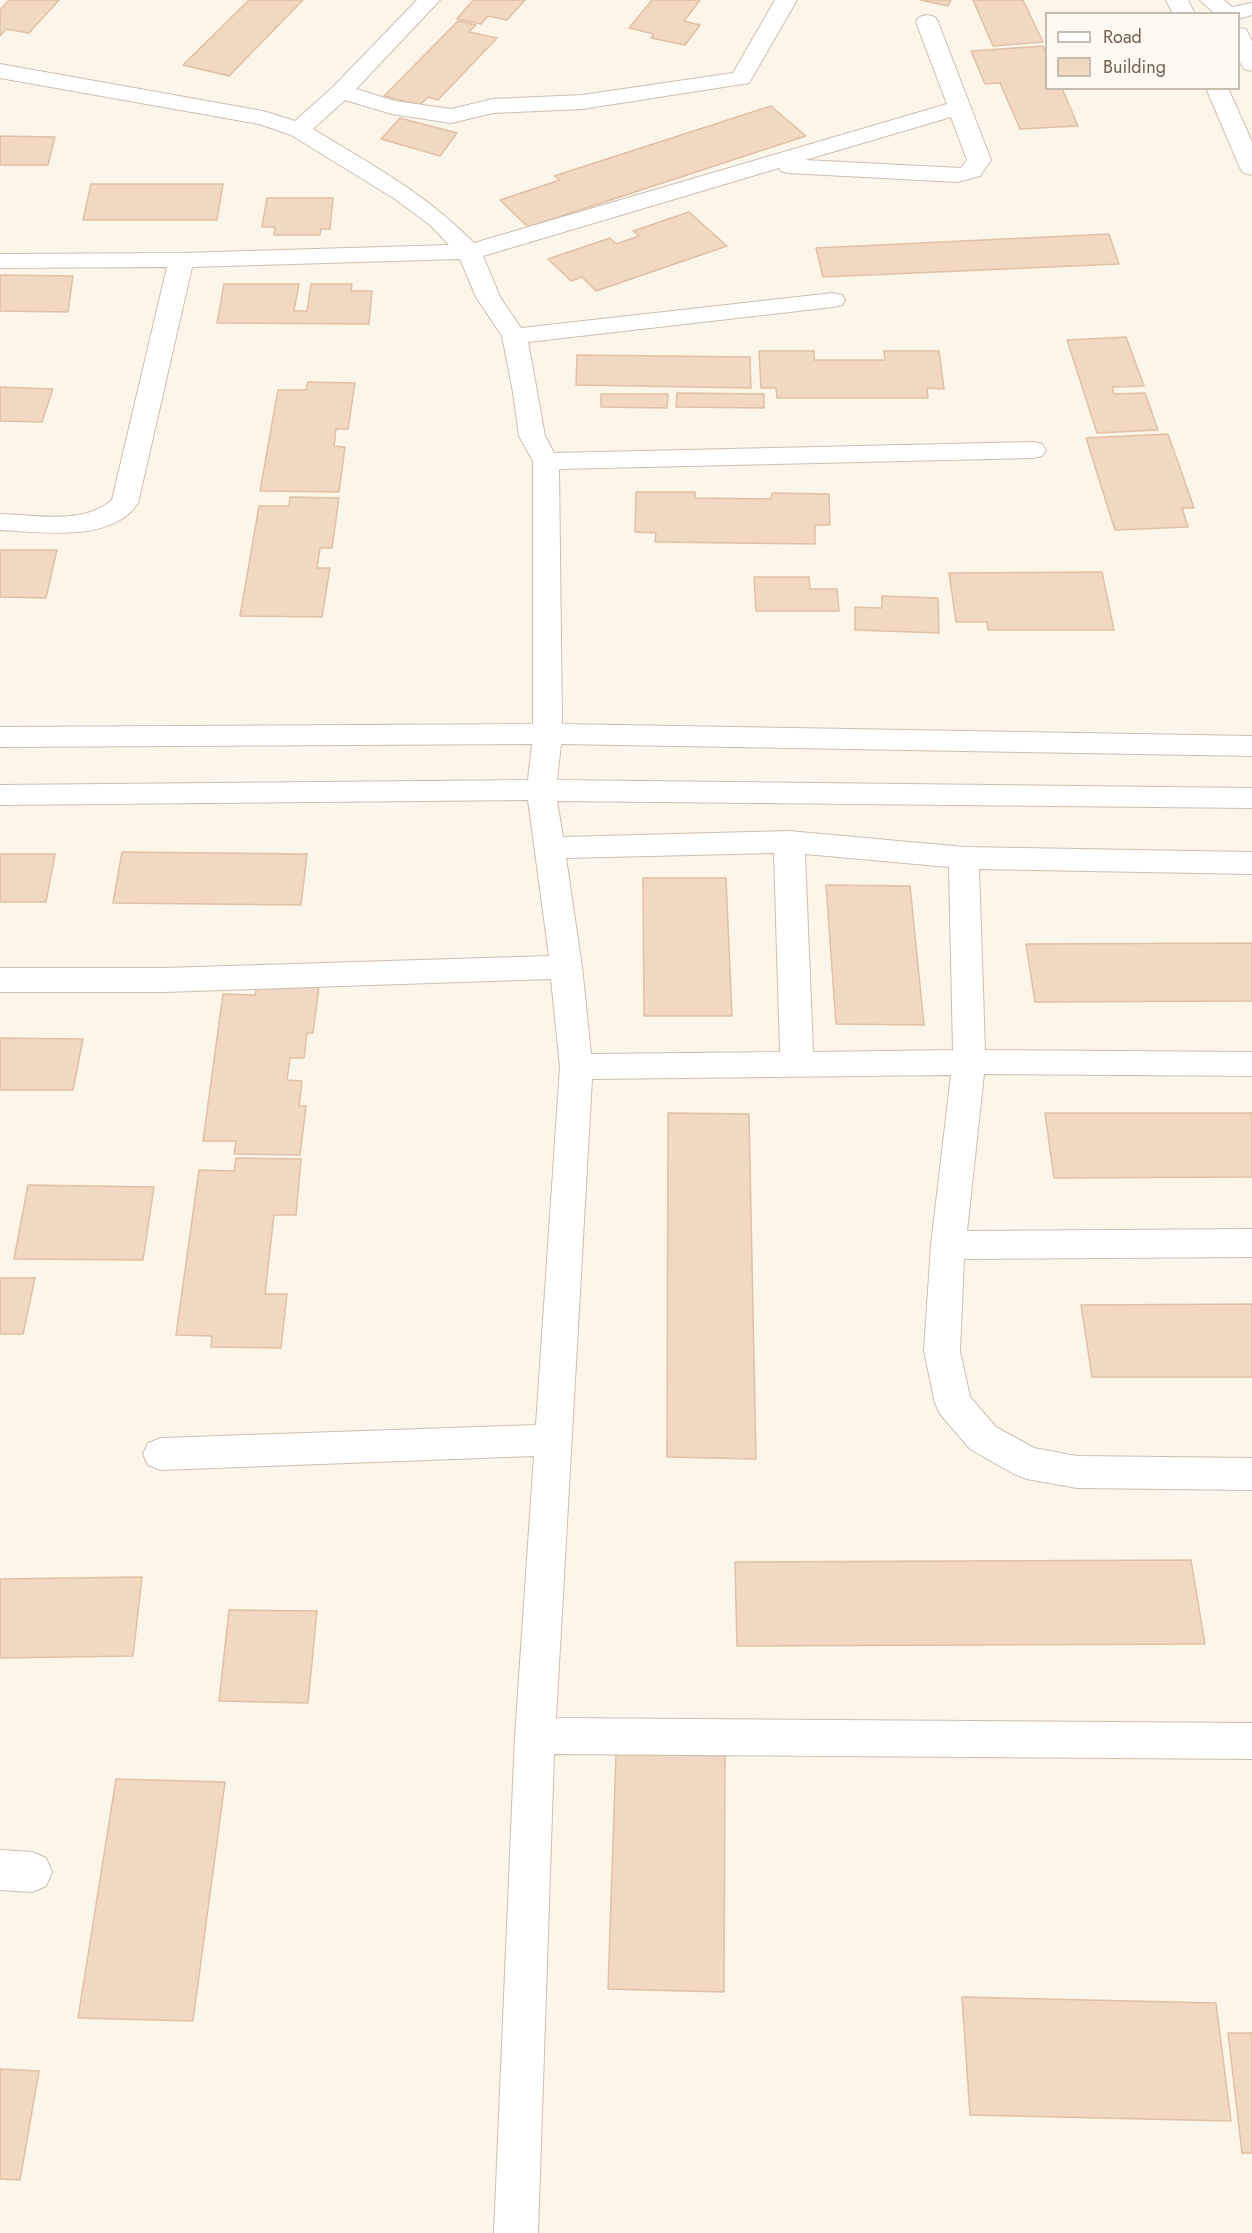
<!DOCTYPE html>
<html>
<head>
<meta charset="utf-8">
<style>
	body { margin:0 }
	#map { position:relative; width:1252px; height:2233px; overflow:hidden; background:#fcf6ea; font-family:Jost,sans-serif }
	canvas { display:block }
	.legend { position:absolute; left:1045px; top:12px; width:195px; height:78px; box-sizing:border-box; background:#fefaf1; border:2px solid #c7bcb0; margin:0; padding:8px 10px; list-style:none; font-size:18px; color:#755f4e }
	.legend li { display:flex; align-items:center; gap:12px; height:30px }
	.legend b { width:30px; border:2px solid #c7bcb0 }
</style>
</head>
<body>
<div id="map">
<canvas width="1252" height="2233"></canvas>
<ul class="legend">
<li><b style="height:8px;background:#fff"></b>Road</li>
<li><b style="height:16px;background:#f0d8c3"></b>Building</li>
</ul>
</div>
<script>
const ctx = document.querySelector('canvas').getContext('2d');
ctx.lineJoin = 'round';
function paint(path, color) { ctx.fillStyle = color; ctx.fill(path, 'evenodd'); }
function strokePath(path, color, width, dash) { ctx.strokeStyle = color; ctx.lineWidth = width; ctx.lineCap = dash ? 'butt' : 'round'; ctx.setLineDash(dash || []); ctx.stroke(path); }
const building = new Path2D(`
	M9 0H59L29 33 6 29 0 36V10Z
	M249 0H303L229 76 183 65Z
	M473 0H525L507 20 488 16 481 24 457 19Z
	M652 0H700L684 21 700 25 685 45 651 38 654 34 629 28Z
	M920 0H951L948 6Z
	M973 0H1023L1043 42 993 46Z
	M458 21 476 25 469 32 497 38 438 100 428 97 420 105 384 96Z
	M1043 46 1046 54V88H1062L1078 126 1020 129 1000 83 985 84 971 51Z
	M771 106 806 136 528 227 500 200 560 180 554 176Z
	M400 118 457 133 440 156 381 139Z
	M0 136 55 137 48 165H0Z
	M91 184H223L217 220H83Z
	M267 198H333L330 229H321L320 235H274L275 227H262Z
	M689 212 727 246 596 291 582 277 571 281 548 259 610 238 616 244 639 236 633 231Z
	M1109 234 1119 264 823 277 816 248Z
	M0 275 73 276 68 312 0 311Z
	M224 284H299L294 311H307L311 284H352L351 291H372L369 324 217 323Z
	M1126 337 1144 386 1112 387 1114 394 1145 393 1158 430 1097 433 1067 340Z
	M759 351H814V360H885L884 351H939L944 389 927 388 928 398H777L776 388H761Z
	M577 355 750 357 751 388 576 385Z
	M308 382 355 383 348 429H336L334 446 345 447 339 492 260 491 278 390H306Z
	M0 387 53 389 42 422 0 421Z
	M677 393 764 394V408L676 407Z
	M601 394H668L667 408 601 407Z
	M1168 434 1194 508H1182L1188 527 1115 530 1086 438Z
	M636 492H695V498L771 499 772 493 829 494 830 525H815V544L655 542 656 533 635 532Z
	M290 497 339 498 332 548H320L317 568H330L322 617 240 616 259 506H289Z
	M0 550H57L46 598 0 597Z
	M1102 572 1114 630H988L987 622H956L949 573Z
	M754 577H809L810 589H837L839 611H756Z
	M882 596 938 598 939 633 855 630V607L882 608Z
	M122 852 307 854 301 905 113 903Z
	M0 854H55L46 902H0Z
	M643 878H726L732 1016H644Z
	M826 885 910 886 924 1025 836 1024Z
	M1252 943V1001L1035 1002 1026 944Z
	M257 986 319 987 313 1033H307L304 1058H290L287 1080 302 1081 299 1106H306L300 1155 234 1154 236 1141H203L223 994 255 995Z
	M0 1038 83 1039 73 1090H0Z
	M668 1113 749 1114 756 1459 667 1457Z
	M1045 1113H1252V1177L1054 1178Z
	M236 1158 301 1159 296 1215H274L265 1294H287L281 1348 211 1347 212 1336 176 1335 199 1170 234 1171Z
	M28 1185 154 1187 143 1260 14 1259Z
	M0 1278H35L23 1334H0Z
	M1252 1304V1377H1092L1081 1305Z
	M1191 1560 1205 1644 737 1646 735 1562Z
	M142 1577 133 1656 0 1658V1579Z
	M229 1610 317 1611 308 1703 219 1701Z
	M616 1754 725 1756 724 1992 608 1989Z
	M116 1779 225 1782 193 2021 78 2018Z
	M962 1997 1216 2003 1231 2121 970 2115Z
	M1228 2033H1252V2153H1242Z
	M0 2069 39 2071 20 2180 0 2179Z`);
paint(building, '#f0d8c3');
strokePath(building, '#e1c0a4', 1.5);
const minor = new Path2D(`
	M417 0H440L356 89 395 101 451 109 493 99 582 95 733 73 775 0H797L749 83 582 109 493 113 451 123 392 114 345 100 313 129C372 165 425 193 474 243L947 104 916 22 919 17 927 15 935 17 938 22 991 160 980 176 957 182 789 173 781 171 779 168 483 256 500 297 521 328 833 293 842 295 845 300 842 305 833 307 528 342 545 436 554 453 1033 442 1042 444 1046 450 1042 456 1033 458 559 469 562 724 1252 736V756L561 744 557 780 1252 788V808L557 801 563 837 789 831 964 847 1252 852V874L979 869 985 1050 1252 1052V1076L984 1074 967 1231 1252 1229V1257L964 1259 960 1351 970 1397 996 1427 1034 1448 1077 1456 1252 1458V1490L1077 1488 1027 1479 1014 1474 970 1449 940 1414 935 1403 924 1351 931 1245 951 1075 592 1079 556 1718 1252 1723V1759L554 1754 538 2233H494L515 1736 534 1456 161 1470 148 1465 143 1454 148 1443 161 1438 536 1425 560 1067 551 979 164 992H0V968H164L549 956 528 800 0 805V785L528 780 532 744 0 747V727L533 724V461L519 436 513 392 502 336 476 297 460 259 192 267 138 503C112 543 41 532 0 530V514C36 515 83 525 112 500L167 267 0 268V254L181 253 449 245 430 225 395 199 291 135 259 124 0 78V64L263 111 295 121 333 87ZM951 117 967 160 961 168 805 160ZM774 853 780 1052 591 1054 582 967 566 858ZM805 854 949 867 953 1050 813 1052Z
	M1252 3V15L1238 19V14H1221L1223 9Z
	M0 1850 32 1852 46 1858 52 1872 46 1886 32 1892 0 1890Z`);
const secondary = new Path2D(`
	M1166 0H1188L1195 14H1173Z
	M1200 0H1224L1240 14 1238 16V14H1215Z
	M1238 28 1246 29 1252 41V71L1244 69 1238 59Z
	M1206 88H1228L1252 142V175L1244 173 1240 168Z`);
strokePath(minor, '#cdbfb0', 2);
strokePath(secondary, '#d0c0ae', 2);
paint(minor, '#fff');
paint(secondary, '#fff');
</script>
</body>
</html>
